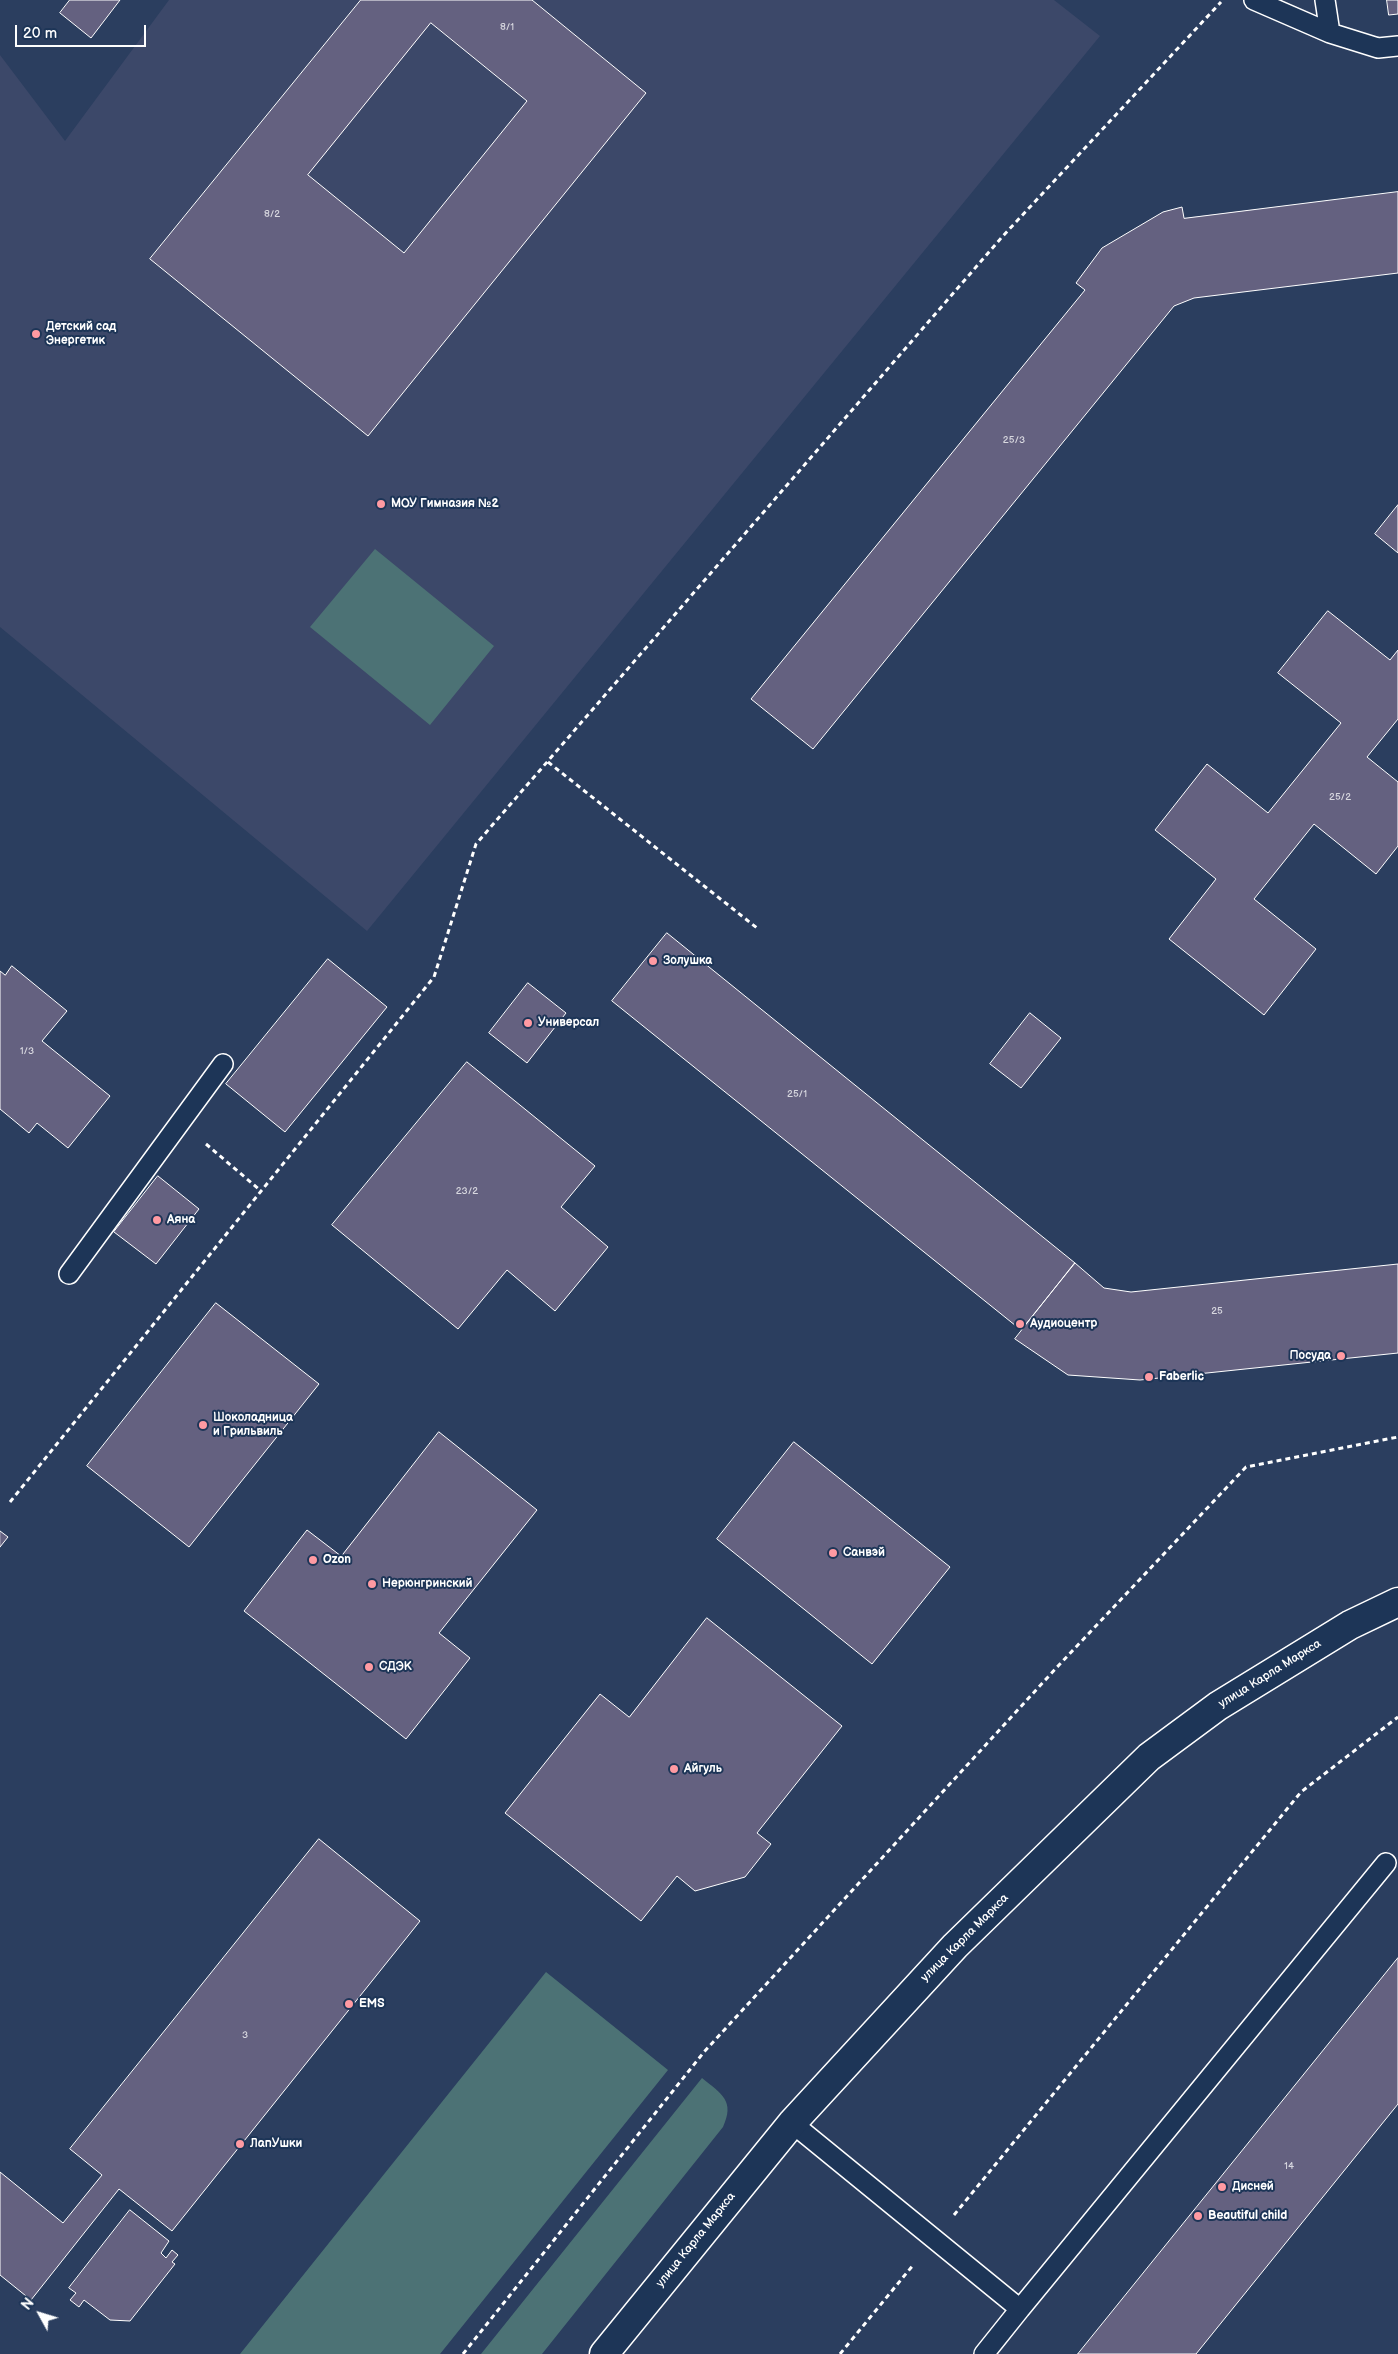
<!DOCTYPE html>
<html>
<head>
<meta charset="utf-8">
<style>
	body { margin:0 }
	#map { position:relative; width:1398px; height:2354px; overflow:hidden; background:#2b3e5f; font-family:"Balsamiq Sans",sans-serif }
	canvas { display:block }
	.north { position:absolute; left:15px; top:2289px; width:50px; height:50px; -webkit-text-stroke:4px #1d3557; paint-order:stroke; rotate:309deg; font-size:14px; font-weight:700; line-height:20px; text-align:center; color:#fff }
	.north::after { content:''; display:block; margin:auto; width:18px; height:22px; background:#fff; clip-path:polygon(50% 0,100% 100%,50% 72%,0 100%) }
	.scale { position:absolute; left:15px; top:25px; width:131px; height:22px; box-sizing:border-box; border:2px solid #fff; border-top:0; padding-left:6px; font-size:15px; line-height:18px; white-space:nowrap; color:#fff; -webkit-text-stroke:4px #1d3557; paint-order:stroke }
</style>
</head>
<body>
<div id="map">
<canvas width="1398" height="2354"></canvas>
<div class="north">N</div>
<div class="scale">20 m</div>
</div>
<script>
const ctx = document.querySelector('canvas').getContext('2d');
ctx.lineJoin = 'round';
function paint(path, color) { ctx.fillStyle = color; ctx.fill(path, 'evenodd'); }
function strokePath(path, color, width, dash) { ctx.strokeStyle = color; ctx.lineWidth = width; ctx.lineCap = dash ? 'butt' : 'round'; ctx.setLineDash(dash || []); ctx.stroke(path); }
function drawText(font, color, halo, rows, align = 'center') {
  ctx.font = font + ' "Balsamiq Sans",sans-serif'; ctx.lineWidth = 4; ctx.setLineDash([]); ctx.textBaseline = 'middle'; ctx.strokeStyle = halo; ctx.fillStyle = color; for (const [text, x, y, turn = 0] of rows) {
    ctx.save(); ctx.translate(x, y); ctx.rotate((+turn || 0) * Math.PI / 180); ctx.textAlign = isNaN(turn) ? turn : align; if (halo) ctx.strokeText(text, 0, 0); ctx.fillText(text, 0, 0); ctx.restore();
  }
}
paint(new Path2D(`
	M169 0H1054L1100 36 367 931 0 627V55L65 141Z`), '#3c4869');
paint(new Path2D(`
	M375 549 494 646 430 725 310 627Z
	M546 1972 668 2070 440 2354H240Z
	M702 2078C722 2094 735 2101 723 2127L542 2354H481Z`), '#4c7275');
const building = new Path2D(`
	M70 0H120L91 38 60 13Z
	M361 0H532L646 93 368 436 150 259ZM431 23 527 101 404 253 308 175Z
	M1387 0H1398V14L1389 15Z
	M1398 192V273L1194 298 1174 306 813 749 751 699 1085 290 1076 283 1102 248 1163 212 1182 207 1184 218Z
	M1398 505V553L1375 534Z
	M1328 611 1390 660 1398 650V719L1367 757 1398 782V846L1376 874 1314 824 1254 899 1316 949 1264 1015 1169 939 1216 879 1155 830 1207 764 1268 813 1341 723 1278 673Z
	M667 933 1075 1263 1021 1330 612 1001Z
	M328 959 387 1007 285 1132 226 1084Z
	M12 966 67 1011 42 1041 110 1096 68 1148 37 1123 29 1133 0 1109V971L5 975Z
	M528 983 566 1013 527 1063 489 1033Z
	M1030 1013 1061 1038 1021 1088 990 1064Z
	M467 1062 595 1166 561 1207 608 1247 555 1311 507 1270 458 1329 332 1225Z
	M158 1176 199 1209 156 1264 114 1232Z
	M1075 1263 1104 1288 1131 1292 1398 1264V1353L1140 1380 1068 1375 1015 1339Z
	M216 1303 319 1384 189 1547 87 1466Z
	M439 1432 537 1510 439 1633 470 1658 406 1739 244 1611 307 1530 341 1556Z
	M794 1442 950 1567 872 1664 717 1539Z
	M0 1531 8 1537 0 1547Z
	M707 1618 842 1726 757 1833 771 1844 745 1877 695 1891 677 1876 641 1921 505 1813 600 1694 629 1717Z
	M319 1839 420 1921 172 2231 119 2189 31 2300 0 2275V2172L63 2223 102 2175 70 2149Z
	M1398 1958V2104L1196 2354H1078Z
	M130 2210 169 2241 161 2253 166 2258 172 2250 178 2255 172 2262 175 2264 130 2321 110 2320 84 2300 79 2307 70 2300 76 2293 69 2288Z`);
paint(building, '#646180');
strokePath(building, '#fff', 1);
const lane = new Path2D(`
	M1254 0 1330 33
	M1325 0 1330 33 1378 48 1398 46
	M69 1274 223 1064
	M792 2123 1020 2309 984 2354
	M1020 2309 1386 1863`);
const street = new Path2D(`
	M604 2354 792 2123 955 1946 1149 1757 1218 1706 1350 1625 1398 1602`);
strokePath(lane, '#fff', 22);
strokePath(street, '#fff', 31);
strokePath(new Path2D(`
	M548 762 757 928
	M206 1144 261 1191
	M10 1502 434 977 476 844 1002 237 1221 2
	M954 2215 1301 1792 1398 1717
	M463 2354 704 2052 1059 1665 1246 1467 1398 1437
	M840 2354 914 2264`), '#fff', 3, [5, 4]);
strokePath(lane, '#1d3557', 19);
strokePath(street, '#1d3557', 28);
for (const [x, y, r, color] of [
	[36,334,5,"#ff9aa2"],
	[381,504,5,"#ff9aa2"],
	[653,961,5,"#ff9aa2"],
	[528,1023,5,"#ff9aa2"],
	[157,1220,5,"#ff9aa2"],
	[1020,1324,5,"#ff9aa2"],
	[1341,1356,5,"#ff9aa2"],
	[1149,1377,5,"#ff9aa2"],
	[203,1425,5,"#ff9aa2"],
	[833,1553,5,"#ff9aa2"],
	[313,1560,5,"#ff9aa2"],
	[372,1584,5,"#ff9aa2"],
	[369,1667,5,"#ff9aa2"],
	[674,1769,5,"#ff9aa2"],
	[349,2004,5,"#ff9aa2"],
	[240,2144,5,"#ff9aa2"],
	[1222,2187,5,"#ff9aa2"],
	[1198,2216,5,"#ff9aa2"]
]) { const dot = new Path2D(); dot.arc(x, y, r, 0, 2 * Math.PI); ctx.fillStyle = color; ctx.fill(dot); strokePath(dot, '#1d3557', 2); }
drawText('10px', '#d8d8df', null, [
	["8/1",507,27],
	["8/2",272,214],
	["25/3",1014,440],
	["25/2",1340,797],
	["1/3",27,1051],
	["25/1",797,1094],
	["23/2",467,1191],
	["25",1217,1311],
	["3",245,2035],
	["14",1289,2166]
]);
drawText('bold 12px', '#fff', '#1d3557', [
	["Детский сад",46,327],
	["Энергетик",46,341],
	["МОУ Гимназия №2",391,504],
	["Золушка",663,961],
	["Универсал",538,1023],
	["Аяна",167,1220],
	["Аудиоцентр",1030,1324],
	["Посуда",1331,1356,"right"],
	["Faberlic",1159,1377],
	["Шоколадница",213,1418],
	["и Грильвиль",213,1432],
	["Санвэй",843,1553],
	["Ozon",323,1560],
	["Нерюнгринский",382,1584],
	["СДЭК",379,1667],
	["Айгуль",684,1769],
	["EMS",359,2004],
	["ЛапУшки",250,2144],
	["Дисней",1232,2187],
	["Beautiful child",1208,2216]
], 'left');
drawText('12px', '#fff', '#1d3557', [
	["улица Карла Маркса",1270,1674,-32],
	["улица Карла Маркса",965,1938,-45],
	["улица Карла Маркса",696,2240,-51]
]);
</script>
</body>
</html>
